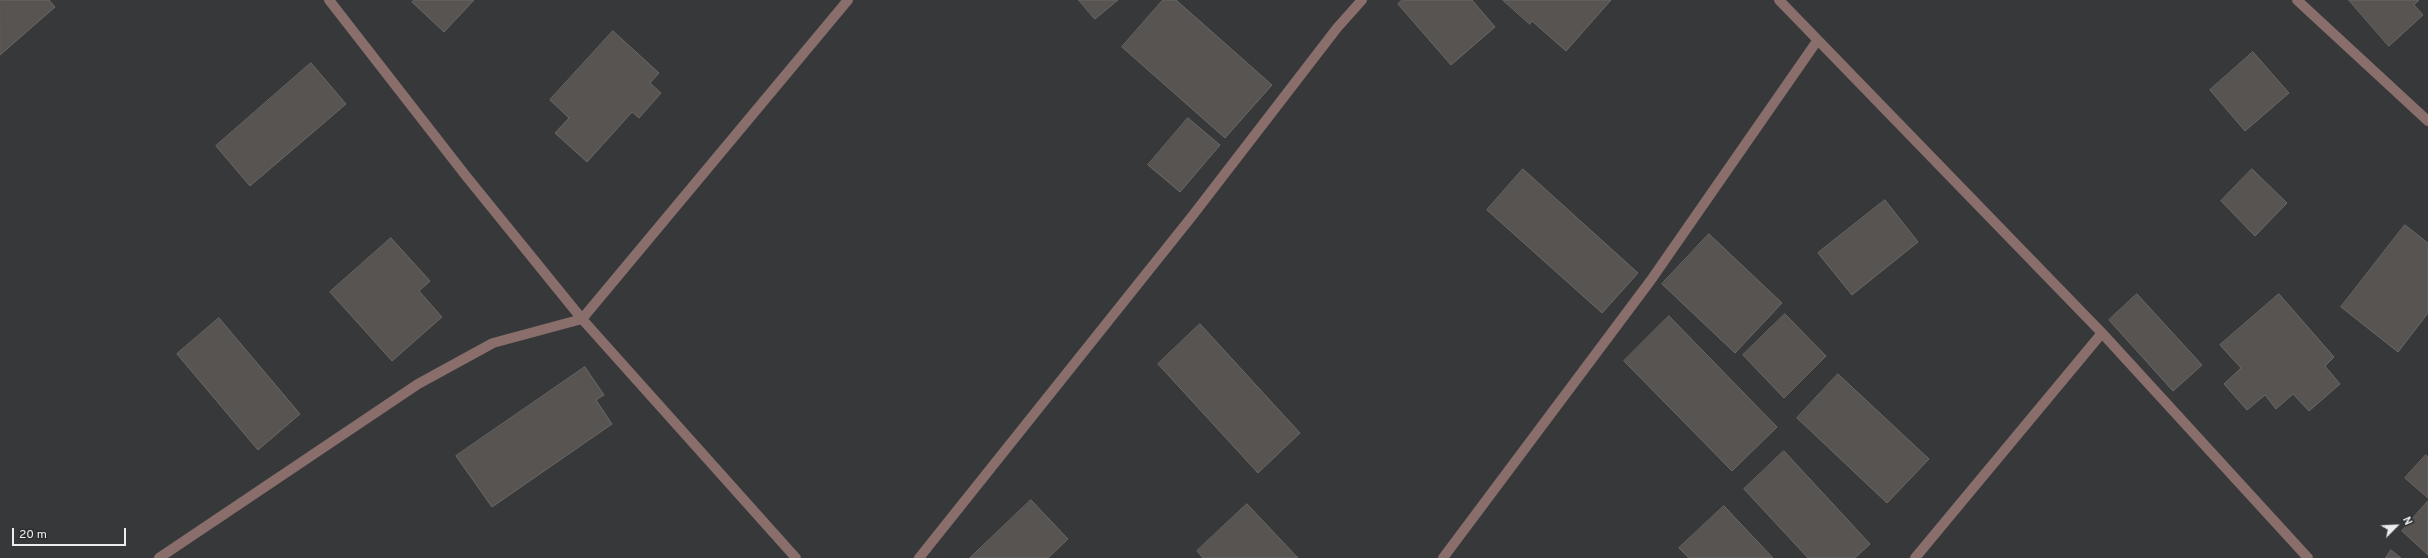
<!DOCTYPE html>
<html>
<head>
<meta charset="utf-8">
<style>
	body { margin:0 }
	#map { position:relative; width:2428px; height:558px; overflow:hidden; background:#36383a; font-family:Overpass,sans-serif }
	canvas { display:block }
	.north { position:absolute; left:2376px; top:506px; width:40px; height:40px; -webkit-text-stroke:3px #2c2e30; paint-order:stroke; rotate:66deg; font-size:11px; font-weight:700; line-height:16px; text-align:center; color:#ebedee }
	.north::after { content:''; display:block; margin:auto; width:14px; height:18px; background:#ebedee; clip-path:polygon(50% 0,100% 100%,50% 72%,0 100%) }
	.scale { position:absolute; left:12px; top:528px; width:114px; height:18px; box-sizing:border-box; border:2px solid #ebedee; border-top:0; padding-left:5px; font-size:12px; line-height:14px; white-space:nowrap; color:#ebedee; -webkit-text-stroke:3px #2c2e30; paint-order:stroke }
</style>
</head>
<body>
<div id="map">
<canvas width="2428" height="558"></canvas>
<div class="north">N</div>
<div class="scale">20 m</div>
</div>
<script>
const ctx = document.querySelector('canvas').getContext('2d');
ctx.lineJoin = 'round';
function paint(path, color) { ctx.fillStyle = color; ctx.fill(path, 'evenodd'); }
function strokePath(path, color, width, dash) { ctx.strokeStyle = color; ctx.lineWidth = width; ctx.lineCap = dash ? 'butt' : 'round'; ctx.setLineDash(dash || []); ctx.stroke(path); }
const building = new Path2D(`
	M0 0H49L55 7 0 55Z
	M414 0H474L444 32 412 2Z
	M1079 0H1118L1095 19Z
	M1163 0H1176L1272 85 1225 138 1122 47Z
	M1402 0H1472L1495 27 1451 65 1398 4Z
	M1503 0H1611L1566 51 1532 21 1530 24Z
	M2349 0H2419L2414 5 2423 15 2389 46Z
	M613 31 659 73 650 83 661 93 639 118 632 112 587 162 555 133 569 118 550 100Z
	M2253 52 2289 93 2245 131 2210 90Z
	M311 63 346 104 250 186 216 146Z
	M1188 118 1220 145 1180 192 1148 165Z
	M1523 169 1638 273 1602 313 1487 210Z
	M2252 169 2287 203 2255 236 2221 201Z
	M1885 200 1918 242 1852 295 1818 253Z
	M2405 225 2428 243V313L2398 352 2341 307Z
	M1709 234 1782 303 1735 353 1662 284Z
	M391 238 430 281 419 291 442 317 392 361 330 292Z
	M2137 294 2202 365 2173 391 2109 320Z
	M2279 294 2334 357 2325 366 2340 384 2309 411 2293 394 2276 409 2265 395 2247 410 2224 384 2241 368 2220 345Z
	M1785 314 1826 356 1784 398 1743 355Z
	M1669 316 1777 427 1732 471 1624 361Z
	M219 318 300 414 258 450 177 354Z
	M1200 324 1300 433 1258 473 1158 364Z
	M585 367 604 395 596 400 612 424 492 507 456 456Z
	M1838 374 1929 459 1887 503 1797 418Z
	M1784 451 1870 544 1855 558H1808L1744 489Z
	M2426 455 2428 458V498L2405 478Z
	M1031 500 1068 539 1048 558H970Z
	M2428 501V555L2402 531Z
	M1247 504 1298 558H1203L1197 551Z
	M1724 506 1773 558H1689L1679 548Z
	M2391 550 2401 558H2386Z`);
paint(building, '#575452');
strokePath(building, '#6b6866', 1);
strokePath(new Path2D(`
	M329 0 466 176 582 319 796 558
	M1779 0 2102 333 2308 558
	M2297 0 2428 121
	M159 558 418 384 493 343 582 319 848 0
	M919 558 1193 215 1337 28 1362 0
	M1443 558 1651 280 1817 41
	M1915 558 2102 333`), '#896e6b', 10);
</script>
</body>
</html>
